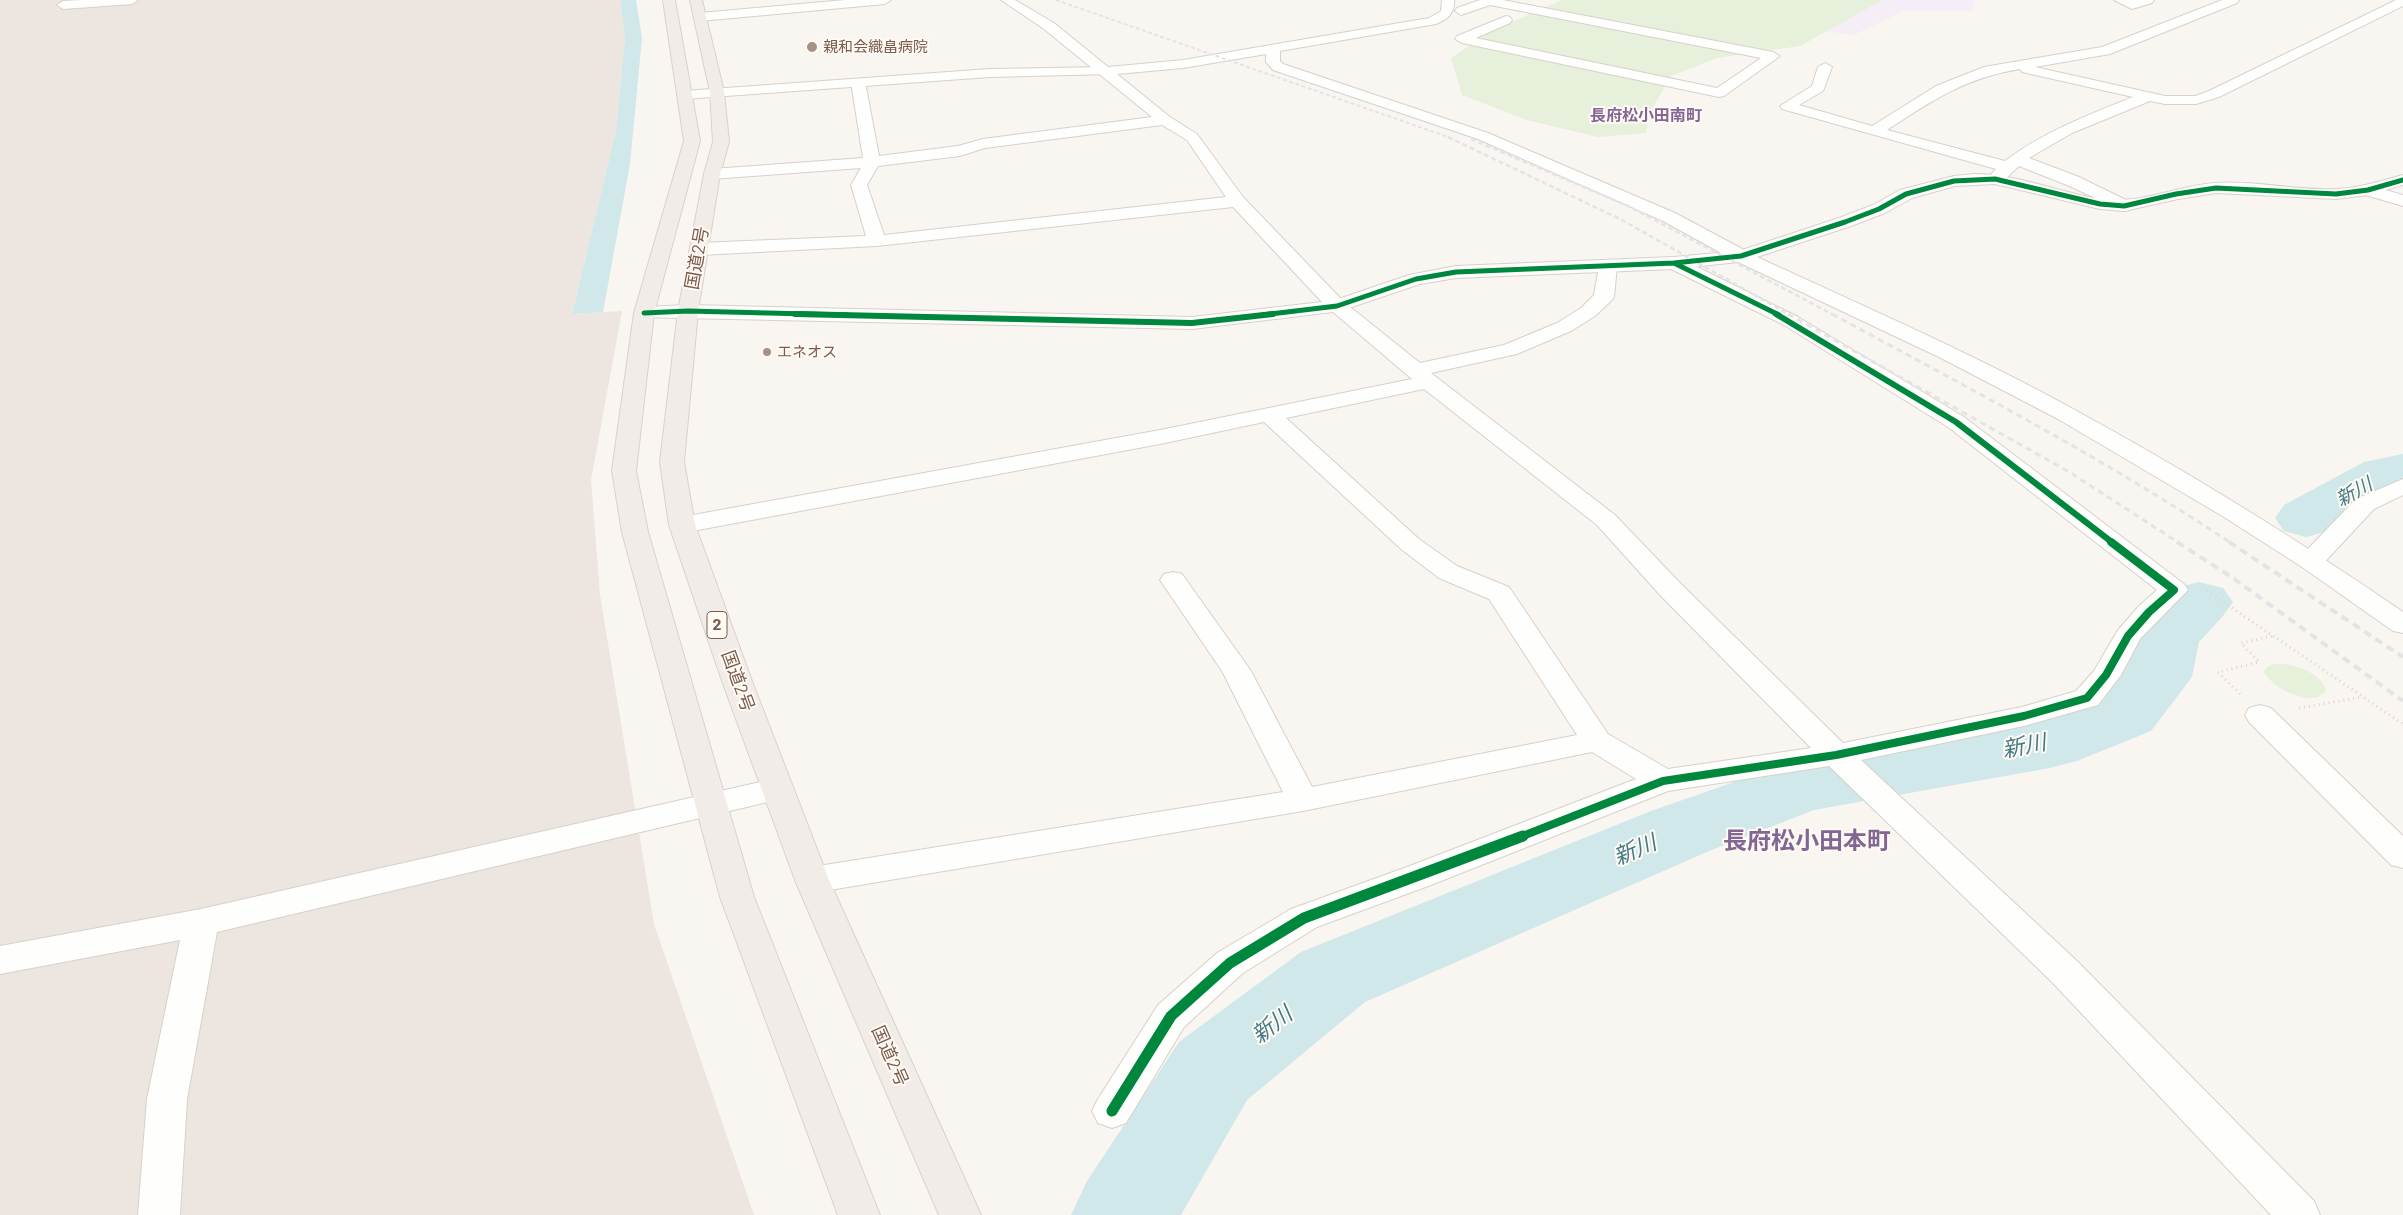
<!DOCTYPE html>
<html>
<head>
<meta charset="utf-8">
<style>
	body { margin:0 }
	canvas { display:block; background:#f9f5f0 }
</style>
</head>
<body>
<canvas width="2403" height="1215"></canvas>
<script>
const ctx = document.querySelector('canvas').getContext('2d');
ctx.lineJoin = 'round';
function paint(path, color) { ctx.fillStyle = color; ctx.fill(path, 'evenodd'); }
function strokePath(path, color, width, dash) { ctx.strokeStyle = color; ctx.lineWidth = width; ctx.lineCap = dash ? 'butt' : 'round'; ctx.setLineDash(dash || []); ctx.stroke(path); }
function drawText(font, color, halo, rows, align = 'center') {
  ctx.font = font + ' Barlow,"Noto Sans JP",sans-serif'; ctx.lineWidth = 4; ctx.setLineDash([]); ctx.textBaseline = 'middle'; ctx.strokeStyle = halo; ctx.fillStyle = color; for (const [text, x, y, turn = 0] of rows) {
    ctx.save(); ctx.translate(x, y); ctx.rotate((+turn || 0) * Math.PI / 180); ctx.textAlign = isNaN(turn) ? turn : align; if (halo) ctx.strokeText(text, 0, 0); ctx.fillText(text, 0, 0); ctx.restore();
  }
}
paint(new Path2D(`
	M0 0H620L625 37 616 131 572 314 622 311 591 480 600 595 654 924 754 1215H0Z`), '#ede5e0');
paint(new Path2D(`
	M1594 0H1973V11H1903L1854 35Z`), '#f6eef6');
paint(new Path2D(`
	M1562 0H1882L1800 46 1717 58 1671 76 1650 112 1646 133 1598 137 1527 120 1462 95 1451 58 1490 32Z
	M2285 664C2301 667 2319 673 2326 689 2317 711 2271 688 2264 672 2268 663 2276 664 2285 664Z`), '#e7f0db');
paint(new Path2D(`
	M620 0H636L642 38 630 164 603 312 572 314 616 131 625 37Z`), '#d0e8ea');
paint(new Path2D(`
	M2403 454V490L2328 531 2306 537 2284 531 2275 518 2284 505 2364 462Z
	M2199 582 2223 588 2233 602 2223 616 2199 642 2192 677 2151 731 2077 761 2050 768 1814 810 1709 851 1365 1002 1247 1100 1181 1215H1071L1087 1181 1179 1042 1301 952 1651 811 1800 759 2037 720 2099 697 2122 671 2130 637 2140 622 2175 588Z`), '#d0e8ea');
const minor = new Path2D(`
	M82 0H138L132 4 63 9 57 5 63 1Z
	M845 0H891L885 4 700 21 694 17 700 13Z
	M1001 0H1015L1054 23 1108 67 1183 60 1429 18 1441 11 1442 0H1454C1455 13 1448 19 1436 24L1280 51V61L1283 64 1488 133 1675 213 1748 252 1750 256 1748 260H1734L1663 221 1478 139 1273 70 1266 62V54L1183 68 1117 74 1170 117 1197 134 1243 197 1344 302 1420 363 1504 345 1557 323 1581 308 1594 295 1599 266 1601 262H1615L1617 266 1614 297 1611 301 1595 316 1571 331 1517 354 1431 373 1615 515 1681 584 1843 743 2022 707 2076 691 2094 671 2118 630 2139 606 2157 590 1948 427 1784 325 1667 267 1665 263 1667 259H1681L1798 317 1964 417 2184 584 2188 590 2140 639 2121 675 2098 705 2024 726 1861 760 2078 962 2314 1201 2320 1215H2271L2052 982 1829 766 1668 791 1431 885 1317 927 1243 973 1184 1027 1126 1123 1112 1128 1098 1123 1092 1111 1098 1099 1158 1005 1217 953 1291 909 1407 867 1636 779 1592 752 1303 811 812 893 800 889 795 880 800 871 812 867 1283 792 1222 671 1160 580 1164 574 1173 572 1182 574 1251 671 1312 787 1577 735 1489 599 1439 578 1401 549 1264 422 1160 444 682 533 673 530 669 525 673 520 682 517 1160 430 1412 379 1333 312 1192 329 637 317 634 313 637 309 644 307 688 305 1192 317 1322 302 1233 207 877 246 699 255 692 253 690 249 692 245 699 243 866 236 851 185 861 168 712 179 706 177 704 174 706 171 712 169 863 158 851 82 853 79H863L865 82 879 156 958 146 983 139 1152 117 1044 29ZM1162 125 1187 140 1226 197 884 235 867 185 878 166 960 156 985 148ZM1424 389 1597 525 1661 596 1811 748 1668 769 1608 734 1509 587 1457 566 1419 539 1286 418Z
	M1480 0H1503L1773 52 1780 56 1724 96 1719 97 1462 43 1455 39 1457 36 1506 16 1510 17 1512 20 1510 23 1476 38 1717 88 1761 58 1490 5 1461 15 1455 11 1457 8Z
	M2114 0H2154L2152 3 2132 9Z
	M2222 0H2239L2237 3 2110 54 2035 67 2165 96H2195L2209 91 2396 0H2403V6L2219 97 2196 104H2165L2150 101 2072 133 2029 158 2079 177 2130 202 2133 206 2130 210 2124 211 2067 185 2019 166 2001 183H1989L1987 179 1996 169 1782 109 1780 106 1812 86 1818 67 1825 63 1832 67 1823 91 1799 105 1872 126 1936 86 1984 67 2102 47ZM2020 69 2022 72 2133 97C2088 115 2043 132 2005 161L1887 130C1933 100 1965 78 2020 69Z
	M2368 185 2403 195V206L2362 194 2360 190 2362 186Z
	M2403 479V495L2374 509 2320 567 2311 569 2302 567 2298 561 2302 555 2356 499Z
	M2260 705 2271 708 2403 836V868L2391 865 2249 722 2245 715 2249 708Z
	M778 778 789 781 794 789 789 797 217 932 187 1099 180 1215H138L147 1099 180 940 0 974V946L201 909Z`);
const tertiary = new Path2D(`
	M1107 67 1114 71 1112 74 990 77 684 99 677 95 684 91 990 69Z
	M1974 174C2017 174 2058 192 2100 199 2139 205 2176 186 2215 183 2255 180 2296 191 2336 189 2359 188 2381 181 2403 175V185L2368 195 2336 199 2216 193 2178 199 2124 211 2100 209 1995 184 1955 186 1912 198 1885 213 1851 226 1757 257C1863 306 1972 353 2075 410 2187 471 2297 539 2403 612V633L2393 631 2302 567 2224 517 2058 419 1941 358 1738 262 1674 269 1456 278 1420 284 1337 312 1330 310 1327 306 1330 302 1409 275 1456 266 1674 257 1739 251 1839 218 1873 205 1900 190 1954 176Z`);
const trunk = new Path2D(`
	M663 0H675L700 141 654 313 636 471 648 532 754 897 880 1215H838L720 897 622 532 612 471 634 313 684 141Z
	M690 0H702L724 92 729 142 720 174 698 311 684 462 695 525 752 681 829 880 981 1215H939L795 880 722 681 669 525 660 462 678 311 704 174 713 142 710 92Z`);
strokePath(minor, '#d7d1cb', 2);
strokePath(tertiary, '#d7d1cb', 2);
strokePath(trunk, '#dad1cc', 2);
strokePath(new Path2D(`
	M2207 591 2403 724
	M2240 694 2218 672 2259 662 2241 643 2273 636
	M2299 708 2362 697`), '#dcd5d0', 3, [1, 4]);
paint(minor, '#fefefd');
paint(tertiary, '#fefefd');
paint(trunk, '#f2ece8');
strokePath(new Path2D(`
	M1056 0 1451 138`), '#e6e3e7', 2, [4, 2.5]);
strokePath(new Path2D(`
	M1448 137 1622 220 1790 315
	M1471 139 1628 206 1834 315`), '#e6e3e7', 2.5, [5, 3]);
strokePath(new Path2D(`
	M1788 314 2071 473 2179 543
	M1832 314C1967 387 2103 458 2231 543`), '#e6e3e7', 3, [6, 4.5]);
strokePath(new Path2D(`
	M2177 542 2230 576 2403 701
	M2229 542 2403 657`), '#e6e3e7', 4, [8, 5.5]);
strokePath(new Path2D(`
	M1674 263 1779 315
	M644 313 688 311 848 315
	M1262 315 1337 306 1416 279 1456 272 1674 263 1741 256 1845 222 1879 209 1906 194 1954 181 1995 179 2100 204 2124 206 2176 194 2216 188 2336 194 2368 190 2403 180`), '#00873e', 5);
strokePath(new Path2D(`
	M795 314 1192 323 1273 314
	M1776 314 1956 422 2113 543`), '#00873e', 6);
strokePath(new Path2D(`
	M1520 837 1663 781 1836 755 2024 716 2087 698 2106 675 2128 636 2149 612 2174 590 2111 542`), '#00873e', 8);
strokePath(new Path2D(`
	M1112 1111 1171 1016 1230 963 1304 918 1523 836`), '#00873e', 11);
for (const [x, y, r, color] of [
	[812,47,6,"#a69286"],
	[767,352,5,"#a69286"]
]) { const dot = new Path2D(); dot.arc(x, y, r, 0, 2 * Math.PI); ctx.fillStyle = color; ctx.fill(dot); strokePath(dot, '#fffaf3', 2); }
drawText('15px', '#7a5c4d', '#fffaf3', [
	["親和会織畠病院",823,47],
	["エネオス",777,352]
], 'left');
drawText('bold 16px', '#846695', '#fffaf3', [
	["長府松小田南町",1646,116]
]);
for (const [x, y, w] of [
	[717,625,20]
]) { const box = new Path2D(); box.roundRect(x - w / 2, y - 13.5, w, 27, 4); ctx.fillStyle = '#fffaf3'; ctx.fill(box); strokePath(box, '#7a5c4d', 1); }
drawText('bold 16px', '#7a5c4d', null, [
	["2",717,625]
]);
drawText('18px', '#7a5c4d', '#fffaf3', [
	["国道2号",697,258,-80],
	["国道2号",738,681,70],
	["国道2号",890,1056,66]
]);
drawText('italic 19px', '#437c86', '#fffaf3', [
	["新川",2354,492,-29]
]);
drawText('italic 22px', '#437c86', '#fffaf3', [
	["新川",2024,746,-11],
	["新川",1635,850,-23],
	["新川",1272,1025,-38]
]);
drawText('bold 24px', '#846695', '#fffaf3', [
	["長府松小田本町",1807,841]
]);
</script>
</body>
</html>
